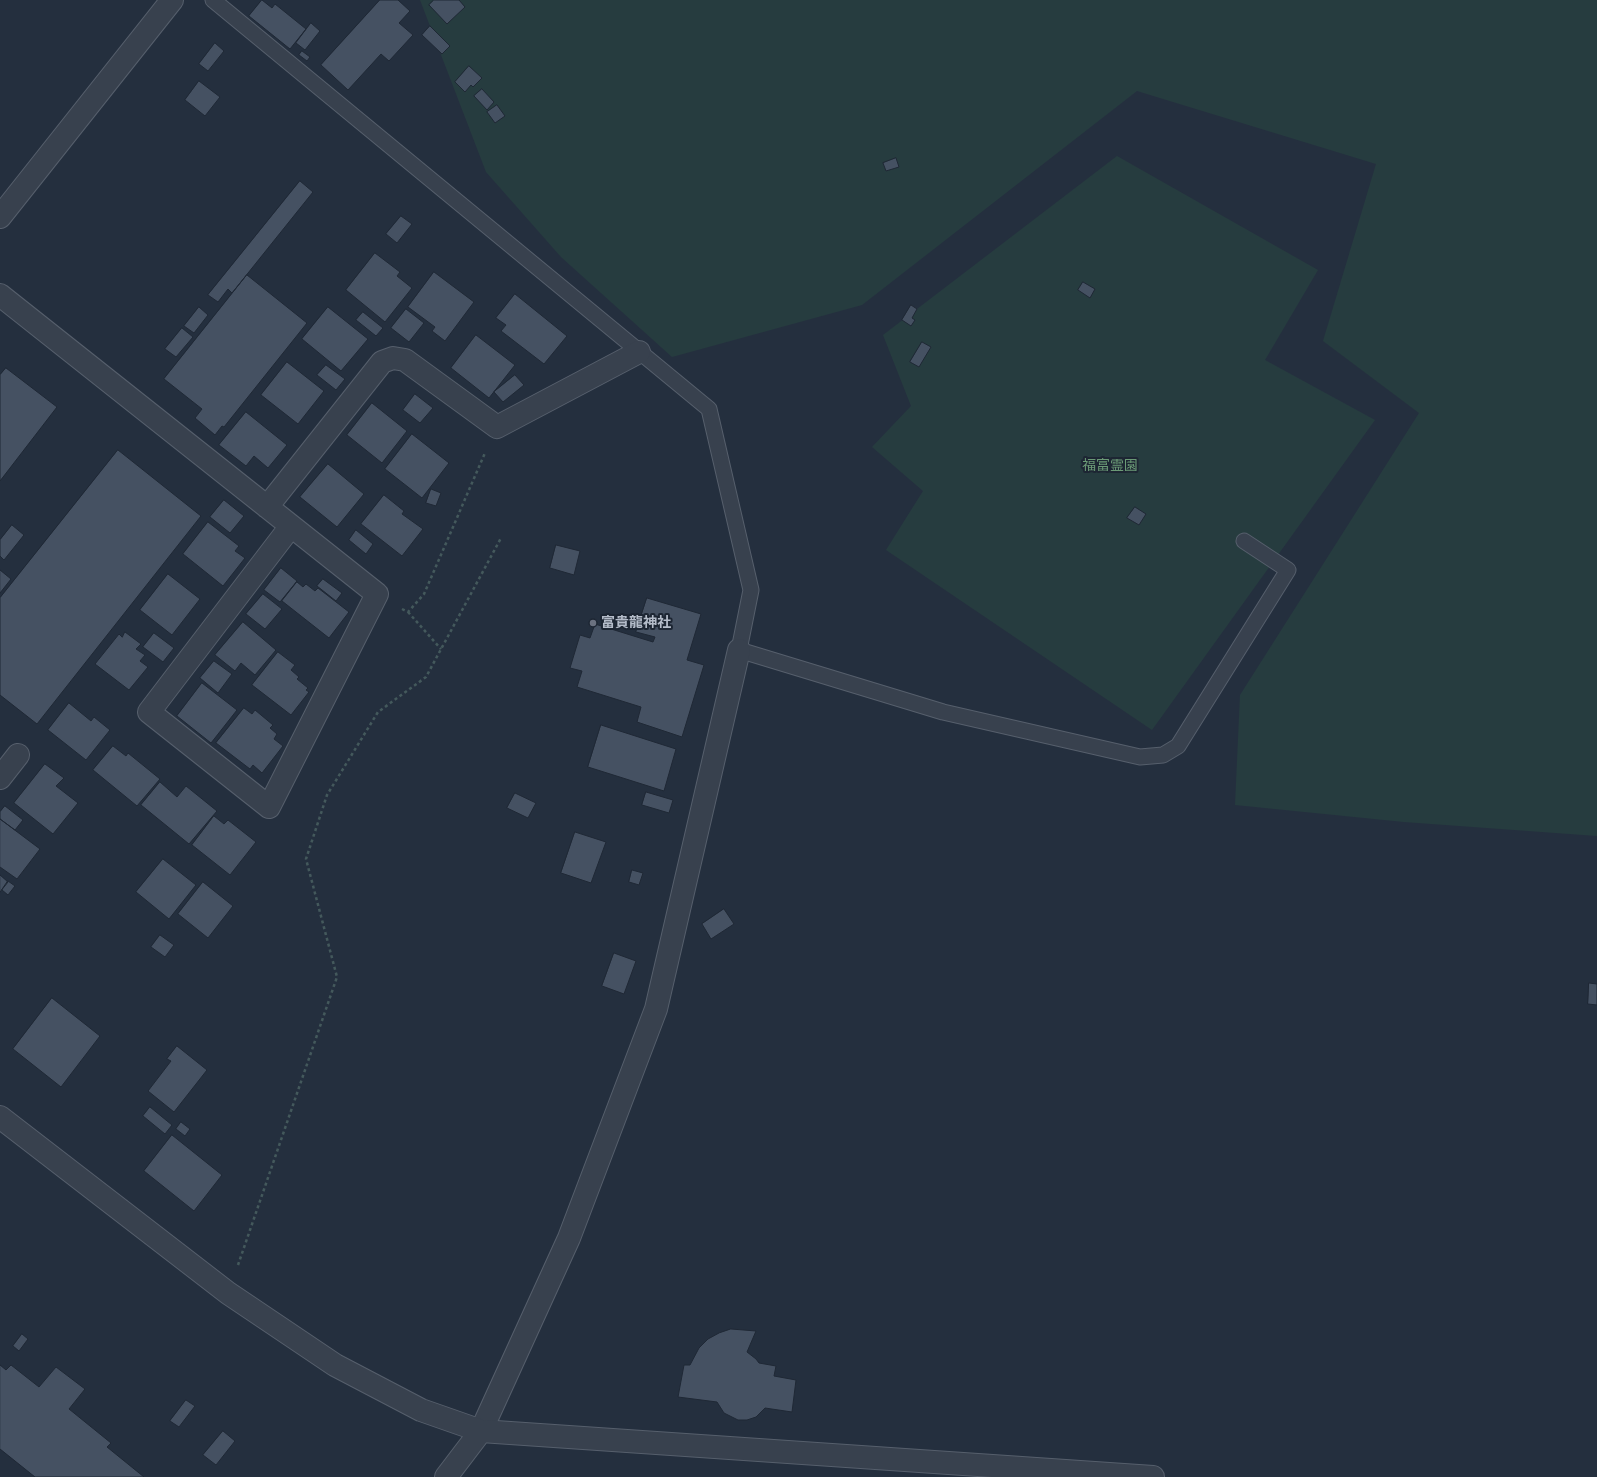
<!DOCTYPE html>
<html>
<head>
<meta charset="utf-8">
<style>
	body { margin:0 }
	canvas { display:block; background:#242f3e }
</style>
</head>
<body>
<canvas width="1597" height="1477"></canvas>
<script>
const ctx = document.querySelector('canvas').getContext('2d');
ctx.lineJoin = 'round';
function paint(path, color) { ctx.fillStyle = color; ctx.fill(path, 'evenodd'); }
function strokePath(path, color, width, dash) { ctx.strokeStyle = color; ctx.lineWidth = width; ctx.lineCap = dash ? 'butt' : 'round'; ctx.setLineDash(dash || []); ctx.stroke(path); }
function drawText(font, color, halo, rows, align = 'center') {
  ctx.font = font + ' Montserrat,"Noto Sans JP",sans-serif'; ctx.lineWidth = 4; ctx.setLineDash([]); ctx.textBaseline = 'middle'; ctx.strokeStyle = halo; ctx.fillStyle = color; for (const [text, x, y, turn = 0] of rows) {
    ctx.save(); ctx.translate(x, y); ctx.rotate((+turn || 0) * Math.PI / 180); ctx.textAlign = isNaN(turn) ? turn : align; if (halo) ctx.strokeText(text, 0, 0); ctx.fillText(text, 0, 0); ctx.restore();
  }
}
paint(new Path2D(`
	M420 0H1597V836L1404 822 1235 805 1240 695 1419 413 1323 341 1376 164 1137 91 862 305 672 357 561 257 486 172Z
	M1117 156 1318 270 1265 360 1375 420 1152 730 886 550 923 491 872 447 911 406 883 335Z`), '#263c3f');
const building = new Path2D(`
	M262 0 272 8 275 4 306 29 290 49 249 16Z
	M380 0H398L410 11 399 23 413 35 389 61 381 54 348 90 321 65Z
	M434 0H459L465 7 447 24 429 5Z
	M311 23 320 31 305 50 296 43Z
	M430 26 450 46 442 54 422 35Z
	M215 43 224 51 208 71 199 64Z
	M302 51 310 57 307 61 299 55Z
	M469 66 482 78 473 87 471 85 465 92 455 82Z
	M199 81 220 97 205 116 185 100Z
	M482 89 494 102 487 110 474 96Z
	M497 105 505 116 495 123 487 112Z
	M896 158 899 167 886 171 883 163Z
	M300 181 313 192 232 293 228 289 218 302 208 295Z
	M401 216 412 224 397 243 386 234Z
	M375 253 400 272 397 276 412 288 385 322 346 290Z
	M434 272 474 302 445 341 432 331 435 327 408 307Z
	M247 275 307 323 224 427 222 426 215 435 195 418 202 409 164 379Z
	M1083 282 1095 289 1090 298 1078 290Z
	M515 294 567 336 544 364 501 331 506 325 496 318Z
	M911 305 917 309 912 318 915 320 911 326 902 320Z
	M199 307 208 315 194 333 184 326Z
	M328 307 368 339 341 371 302 339Z
	M406 309 424 323 409 342 391 328Z
	M363 312 383 328 376 336 356 320Z
	M182 328 193 337 176 357 165 349Z
	M476 335 515 365 489 398 451 368Z
	M922 342 931 347 919 367 910 362Z
	M287 362 324 391 298 424 261 395Z
	M326 365 345 379 336 390 317 375Z
	M6 368 57 407 0 481V375Z
	M515 375 524 385 503 402 494 392Z
	M415 394 433 408 420 423 403 410Z
	M372 403 407 431 382 463 347 435Z
	M246 412 287 445 268 468 254 456 246 466 219 445Z
	M412 434 449 463 422 498 385 469Z
	M118 450 201 516 37 724 0 695V598Z
	M328 464 364 494 337 527 300 497Z
	M431 489 441 493 436 506 426 503Z
	M384 495 404 511 402 514 423 529 402 556 361 524Z
	M224 500 244 516 230 533 210 517Z
	M1135 507 1146 514 1139 525 1127 518Z
	M208 522 239 546 235 551 245 558 223 586 183 554Z
	M12 525 24 535 4 560 0 556V540Z
	M356 530 373 544 366 554 349 540Z
	M556 545 580 551 574 575 550 568Z
	M281 568 297 581 280 602 264 590Z
	M0 570 11 579 0 593Z
	M168 574 200 599 172 635 140 610Z
	M323 579 342 593 336 601 317 586Z
	M297 582 303 587 306 584 315 591 318 588 349 612 329 638 282 601Z
	M263 594 282 609 265 629 246 614Z
	M647 598 701 614 687 660 704 665 682 737 637 722 641 707 577 687 582 671 570 668 580 635 590 638 595 624 653 642 655 637 636 632Z
	M243 622 276 650 255 675 241 663 235 671 215 655Z
	M125 632 141 644 136 649 145 655 140 661 148 667 129 690 95 664 119 634 122 637Z
	M154 633 174 648 163 662 143 647Z
	M278 652 295 665 291 670 299 677 297 679 308 688 306 690 309 692 291 715 252 685Z
	M214 661 232 674 218 693 200 678Z
	M202 683 237 710 211 743 177 716Z
	M69 703 91 721 94 717 110 730 86 760 48 730Z
	M244 708 252 714 255 710 273 725 270 728 277 734 274 739 283 746 262 773 253 765 250 769 216 743Z
	M601 725 676 749 664 791 588 767Z
	M113 746 126 756 128 753 160 779 137 806 93 770Z
	M45 764 64 778 56 786 78 803 53 834 14 803Z
	M160 782 177 797 186 786 217 811 189 844 141 805Z
	M646 792 673 800 669 813 642 805Z
	M515 793 536 803 528 818 507 808Z
	M5 806 23 820 15 830 0 819V812Z
	M214 816 224 824 228 820 256 842 230 875 192 845Z
	M0 819 40 849 17 879 0 867Z
	M575 832 606 842 591 883 561 873Z
	M163 859 196 885 169 919 136 892Z
	M632 870 643 873 639 885 629 882Z
	M0 875 8 882 0 892Z
	M8 881 15 886 8 895 2 890Z
	M203 882 233 906 208 938 178 914Z
	M724 909 734 924 711 939 702 924Z
	M160 935 174 945 165 957 151 947Z
	M614 953 636 961 624 994 602 986Z
	M1589 983 1597 984V1005L1588 1004Z
	M52 998 100 1036 61 1087 13 1049Z
	M177 1046 207 1070 174 1112 148 1091 171 1061 167 1059Z
	M150 1107 172 1125 165 1134 143 1116Z
	M181 1122 190 1129 185 1136 176 1129Z
	M172 1135 222 1175 194 1211 144 1171Z
	M731 1329 756 1331 747 1352 756 1359 759 1363 776 1366 774 1376 796 1380 792 1412 765 1408 756 1417 747 1420H738L724 1413 717 1402 678 1397 684 1365H690L699 1348 708 1339 719 1333Z
	M22 1334 28 1339 19 1351 13 1346Z
	M0 1365 6 1370 11 1365 39 1387 56 1367 85 1389 69 1409 111 1443 107 1447 144 1477H35L0 1449Z
	M186 1400 195 1406 179 1427 170 1421Z
	M223 1431 235 1441 216 1465 203 1455Z`);
paint(building, '#455162');
strokePath(building, '#1f2835', 1);
const service = new Path2D(`
	M213 0 709 409 751 590 739 650 943 712 1140 757 1163 755 1178 746 1288 570 1244 541`);
const minor = new Path2D(`
	M0 217 172 0
	M0 295 377 594 269 807 149 712 291 526
	M267 507 382 362 393 358 405 360 497 427 639 352
	M0 778 18 755
	M481 1431 569 1238 656 1009 739 650`);
const tertiary = new Path2D(`
	M0 1117 228 1293 335 1365 421 1410 481 1431 1153 1477
	M446 1477 481 1431`);
strokePath(service, '#565f6c', 17);
strokePath(minor, '#565f6c', 24);
strokePath(tertiary, '#565f6c', 24);
strokePath(new Path2D(`
	M402 609 408 612 424 594 485 453
	M408 612 441 649
	M238 1265 337 977 306 859 327 795 378 712 426 677 501 538`), '#44595c', 2.5, [3, 3]);
strokePath(service, '#38414e', 15);
strokePath(minor, '#38414e', 22);
strokePath(tertiary, '#38414e', 22);
for (const [x, y, r, color] of [
	[593,623,4,"#6b7280"]
]) { const dot = new Path2D(); dot.arc(x, y, r, 0, 2 * Math.PI); ctx.fillStyle = color; ctx.fill(dot); strokePath(dot, '#1d2633', 1.5); }
drawText('14px', '#6b9a76', '#1d2633', [
	["福富霊園",1110,466]
]);
drawText('bold 14px', '#b4bcc9', '#1d2633', [
	["富貴龍神社",601,623]
], 'left');
</script>
</body>
</html>
